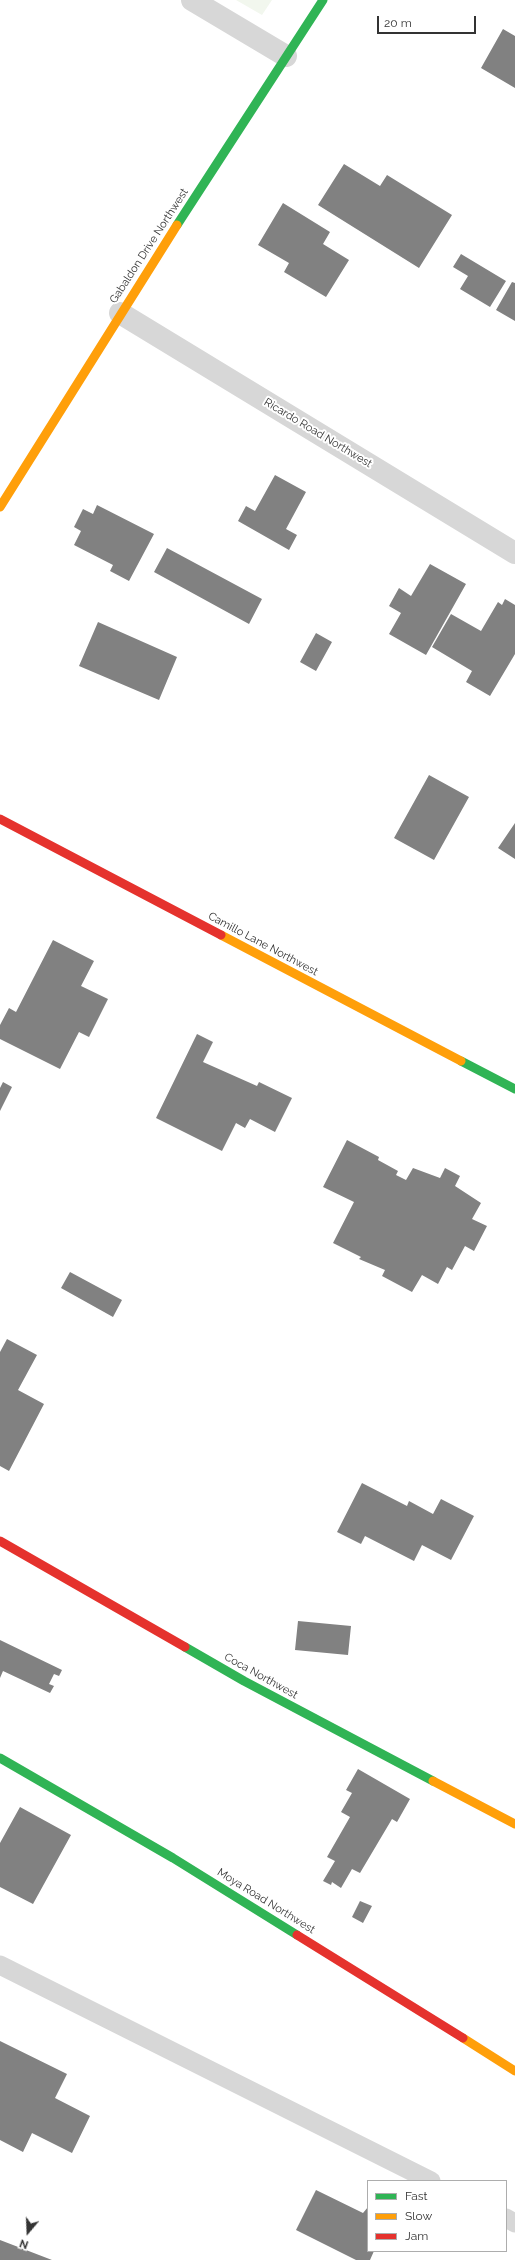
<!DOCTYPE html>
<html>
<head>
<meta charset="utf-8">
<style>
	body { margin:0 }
	#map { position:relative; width:515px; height:2260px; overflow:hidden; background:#fff; font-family:Raleway,sans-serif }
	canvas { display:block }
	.legend { position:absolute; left:367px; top:2180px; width:140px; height:72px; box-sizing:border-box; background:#fff; border:1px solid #adadad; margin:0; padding:5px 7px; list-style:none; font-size:12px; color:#333 }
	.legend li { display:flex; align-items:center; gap:8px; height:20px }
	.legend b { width:20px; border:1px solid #adadad }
	.north { position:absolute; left:8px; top:2212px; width:40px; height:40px; -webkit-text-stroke:3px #fff; paint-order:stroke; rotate:199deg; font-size:11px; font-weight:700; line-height:16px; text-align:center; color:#333 }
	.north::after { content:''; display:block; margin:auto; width:14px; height:18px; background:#333; clip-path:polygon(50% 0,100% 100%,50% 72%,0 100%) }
	.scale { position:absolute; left:377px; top:16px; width:99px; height:18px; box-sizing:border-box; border:2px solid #333; border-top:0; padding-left:5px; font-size:12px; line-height:14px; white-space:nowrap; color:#333; -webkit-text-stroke:3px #fff; paint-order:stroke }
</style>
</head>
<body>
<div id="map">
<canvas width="515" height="2260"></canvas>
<ul class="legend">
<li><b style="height:5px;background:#30b455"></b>Fast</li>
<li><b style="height:5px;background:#ff9f0a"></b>Slow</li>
<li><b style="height:5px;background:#e5322d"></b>Jam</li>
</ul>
<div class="north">N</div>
<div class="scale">20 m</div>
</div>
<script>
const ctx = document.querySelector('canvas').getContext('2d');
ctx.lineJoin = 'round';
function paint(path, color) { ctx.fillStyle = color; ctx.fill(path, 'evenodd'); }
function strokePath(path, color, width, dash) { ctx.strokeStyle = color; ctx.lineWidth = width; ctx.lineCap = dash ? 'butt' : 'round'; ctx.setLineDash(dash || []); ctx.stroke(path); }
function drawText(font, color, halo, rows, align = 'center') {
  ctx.font = font + ' Raleway,sans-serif'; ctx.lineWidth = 4; ctx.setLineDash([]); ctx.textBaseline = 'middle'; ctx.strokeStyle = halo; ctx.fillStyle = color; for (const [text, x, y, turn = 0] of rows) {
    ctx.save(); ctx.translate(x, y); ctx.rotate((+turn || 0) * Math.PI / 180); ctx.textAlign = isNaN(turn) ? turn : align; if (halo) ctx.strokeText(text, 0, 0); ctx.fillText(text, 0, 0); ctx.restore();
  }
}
paint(new Path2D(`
	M236 0H272L262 15Z`), '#f2f7ee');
paint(new Path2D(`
	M503 29 515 36V88L481 68Z
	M344 164 380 186 387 175 452 215 419 268 318 205Z
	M283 203 330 232 323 244 349 260 326 297 284 272 289 263 258 245Z
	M461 254 506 281 490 307 460 289 468 276 453 267Z
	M512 282 515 283V321L496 310Z
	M275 475 306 492 286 529 297 535 289 550 238 521 246 506 255 511Z
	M97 505 154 534 129 581 110 571 113 565 74 545 81 531 74 527 83 509 93 514Z
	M167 548 262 599 249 624 154 572Z
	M430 564 466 584 426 655 389 634 401 613 389 606 399 588 411 596Z
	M505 599 515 605V654L490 696 466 682 472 671 432 647 451 614 481 631 498 602 502 605Z
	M98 622 177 657 159 700 79 666Z
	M316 633 332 642 316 671 300 662Z
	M429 775 469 797 434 860 394 838Z
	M515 823V859L498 848Z
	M53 940 94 961 81 986 108 999 89 1037 79 1032 60 1069 0 1039V1025L9 1008 16 1012Z
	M197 1034 213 1042 203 1062 257 1086 259 1082 292 1098 275 1132 250 1119 245 1128 236 1123 222 1151 156 1118Z
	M3 1082 12 1087 0 1111V1088Z
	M347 1140 379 1157 378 1160 398 1171 396 1175 406 1180 413 1168 440 1178 445 1168 460 1176 455 1186 481 1203 472 1219 487 1226 474 1251 465 1246 452 1270 447 1267 438 1284 422 1275 412 1292 382 1276 385 1270 359 1259 361 1257 333 1243 354 1202 323 1187Z
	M70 1272 122 1300 113 1317 61 1288Z
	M7 1339 37 1355 18 1390 44 1404 9 1471 0 1466V1352Z
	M362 1483 407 1506 409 1501 433 1514 441 1499 474 1516 451 1560 422 1545 414 1561 365 1536 361 1544 337 1532Z
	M298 1621 351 1626 348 1655 295 1650Z
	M0 1640 62 1670 59 1676 54 1674 49 1684 54 1686 50 1693 3 1671 0 1678Z
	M358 1769 410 1799 397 1822 392 1819 360 1873 352 1869 341 1888 332 1882 331 1885 323 1881 335 1861 327 1857 350 1817 341 1812 352 1793 346 1790Z
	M20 1807 71 1835 33 1904 0 1887V1843Z
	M360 1901 372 1906 363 1923 352 1917Z
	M0 2041 67 2074 55 2098 90 2116 72 2153 32 2133 23 2152 0 2140Z
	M316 2190 363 2213 368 2207V2251H374L370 2260H356L296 2230Z
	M0 2240 52 2260H0Z`), '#818181');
strokePath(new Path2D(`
	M0 1965 431 2181
	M506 2218 515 2223`), '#d7d7d7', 19);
strokePath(new Path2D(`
	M192 0 286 56
	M120 313 515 553`), '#d7d7d7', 22);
strokePath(new Path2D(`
	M177 225 323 0
	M461 1061 515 1089
	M185 1647 244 1681 433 1781
	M0 1758 173 1858 297 1935`), '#30b455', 9);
strokePath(new Path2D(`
	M0 507 177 225
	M221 935 461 1061
	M433 1781 515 1824
	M463 2038 515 2071`), '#ff9f0a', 9);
strokePath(new Path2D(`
	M0 819 221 935
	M0 1541 185 1647
	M297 1935 463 2038`), '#e5322d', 9);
drawText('11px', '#333', '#fff', [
	["Gabaldon Drive Northwest",149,246,-57],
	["Ricardo Road Northwest",318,433,31],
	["Camillo Lane Northwest",263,944,28],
	["Coca Northwest",261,1676,29],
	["Moya Road Northwest",266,1901,32]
]);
</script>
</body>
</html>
